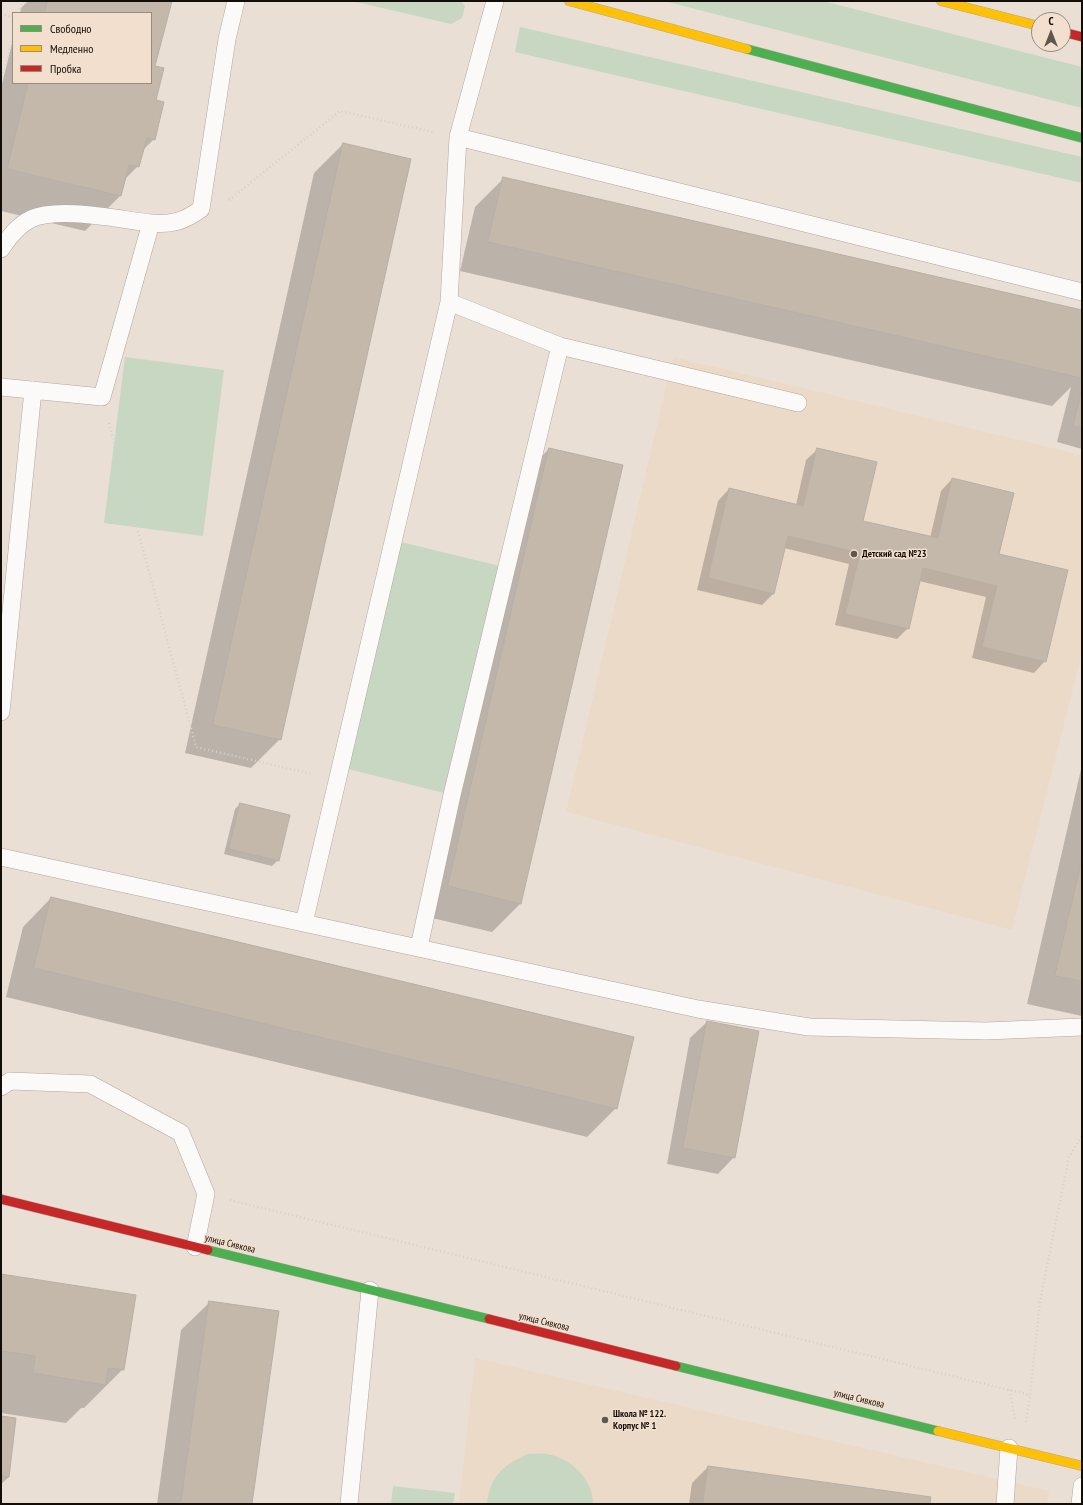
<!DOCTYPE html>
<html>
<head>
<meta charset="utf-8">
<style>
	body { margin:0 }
	#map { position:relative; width:1083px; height:1505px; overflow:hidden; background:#eadfd5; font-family:"PT Sans Narrow",sans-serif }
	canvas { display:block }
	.frame { position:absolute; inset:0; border:2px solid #130d07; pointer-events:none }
	.legend { position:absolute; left:12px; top:12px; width:140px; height:72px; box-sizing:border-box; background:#f2dfcd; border:1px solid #998b7e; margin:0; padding:5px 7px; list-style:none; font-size:12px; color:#130d07 }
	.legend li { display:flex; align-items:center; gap:8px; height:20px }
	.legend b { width:20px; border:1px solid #998b7e }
	.north { position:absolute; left:1031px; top:12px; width:40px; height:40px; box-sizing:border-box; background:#f2dfcd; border:1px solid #998b7e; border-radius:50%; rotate:0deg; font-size:11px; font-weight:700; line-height:16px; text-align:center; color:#130d07 }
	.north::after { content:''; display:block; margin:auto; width:14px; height:18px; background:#5e564f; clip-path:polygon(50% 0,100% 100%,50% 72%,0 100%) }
</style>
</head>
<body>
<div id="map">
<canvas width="1083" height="1505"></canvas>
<div class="frame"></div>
<ul class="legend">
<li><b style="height:5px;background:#4caf50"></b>Свободно</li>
<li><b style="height:5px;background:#ffc107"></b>Медленно</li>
<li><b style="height:5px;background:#c62828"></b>Пробка</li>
</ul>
<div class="north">С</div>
</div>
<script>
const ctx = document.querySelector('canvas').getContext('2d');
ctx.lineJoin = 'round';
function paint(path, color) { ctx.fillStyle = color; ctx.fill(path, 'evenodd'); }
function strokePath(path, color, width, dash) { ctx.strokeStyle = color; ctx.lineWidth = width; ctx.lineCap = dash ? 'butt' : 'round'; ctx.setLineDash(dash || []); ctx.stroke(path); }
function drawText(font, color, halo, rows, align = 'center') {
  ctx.font = font + ' "PT Sans Narrow",sans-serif'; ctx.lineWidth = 3; ctx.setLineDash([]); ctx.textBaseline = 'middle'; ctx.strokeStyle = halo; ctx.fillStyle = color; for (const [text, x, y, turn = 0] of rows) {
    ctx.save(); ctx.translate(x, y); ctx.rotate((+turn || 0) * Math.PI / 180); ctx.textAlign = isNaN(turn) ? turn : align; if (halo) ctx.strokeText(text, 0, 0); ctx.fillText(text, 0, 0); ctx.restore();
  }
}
paint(new Path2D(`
	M673 357 1082 455V653L1012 930 566 812Z
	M475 1358 1049 1491 1047 1504H459Z`), '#ecdac8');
paint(new Path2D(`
	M352 1H461L465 6 462 18 451 24Z
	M664 1H823L1082 67V108Z
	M520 27 1082 157V183L515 52Z
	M125 357 224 370 203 536 104 523Z
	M393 540 508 568 452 795 340 767Z
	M528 1454C534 1454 541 1453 547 1454 571 1458 593 1479 593 1504H487C490 1476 503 1465 528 1454Z
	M393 1486 455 1493 453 1504H391Z`), '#c7d7c2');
paint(new Path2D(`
	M28 1H168L154 67V139L142 151 138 166 123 181 120 196 85 231 1 211V88L13 39V83H151V13H20L21 8Z
	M343 144 280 739 251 768 185 753 314 173Z
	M504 178 1082 311V449L1057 442 1071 387 1052 406 460 271 475 207Z
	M549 449 521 903 492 932 419 915 521 477Z
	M818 449 862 521 930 538 941 491 952 479 998 555 1045 661 1034 673 972 658 986 597 919 581 908 628 897 639 835 625 849 564 784 548 773 594 762 605 697 590 718 501 729 489 796 505 806 460Z
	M1082 765V1016L1027 1004Z
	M240 804 278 860 272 866 224 854 235 809Z
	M51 898 616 1108 587 1137 6 997 23 927Z
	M707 1022 734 1157 718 1174 667 1164 690 1038Z
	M1 1275 123 1369 84 1408H81L66 1423 1 1413Z
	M210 1302 251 1504H157L181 1330Z
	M1 1417 9 1477 1 1484Z
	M708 1467 929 1504H689L692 1483Z`), '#0003');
const building = new Path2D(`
	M48 1H172L155 66 164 68 156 100 164 102 155 140 147 138 139 167 129 165 121 196 7 169 28 83H151V13H45Z
	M343 143 411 159 281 740 213 725Z
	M503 177 1082 310 1081 378 488 242Z
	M1082 390V428L1073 426Z
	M549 448 623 465 521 904 448 886Z
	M817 448 877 462 863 521 938 538 952 478 1014 493 999 554 1068 570 1046 662 982 647 997 586 923 568 909 629 845 614 860 553 788 536 774 594 708 578 729 488 803 506Z
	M240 803 290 815 279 861 229 849Z
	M1082 859V981L1055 976Z
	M51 897 634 1037 617 1109 34 968Z
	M707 1021 759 1031 735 1158 683 1148Z
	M1 1274 136 1295 124 1370 108 1368 106 1385 33 1373 35 1356 1 1351Z
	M209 1301 279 1311 252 1504H181Z
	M1 1416 16 1418 9 1477 1 1476Z
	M708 1466 931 1497 930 1504H703Z`);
paint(building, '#c4b8ab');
strokePath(building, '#b7afa7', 1);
const lane = new Path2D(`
	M495 1 458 137 449 302 560 346 798 403
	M458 137 1082 292
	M1 249C9 237 18 225 31 219 59 206 121 220 151 223
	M1 387 102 397 151 223C171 225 185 221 201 209L227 39 236 1
	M1 712 33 390
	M1 857 698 1009 809 1027 986 1031 1082 1027
	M304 923 449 302
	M419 947 452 795 560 346
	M1 1087 10 1081 90 1084 181 1133 206 1194 195 1247
	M349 1504 370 1290
	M1005 1504 1009 1448
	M1080 1504 1082 1486`);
const fast = new Path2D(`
	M747 49 1082 138
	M208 1250 489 1319
	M676 1366 938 1431`);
const slow = new Path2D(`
	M569 1 747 49
	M941 1 1039 26
	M938 1431 1082 1466`);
const jam = new Path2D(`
	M1063 32 1082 37
	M1 1199 208 1250
	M489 1319 676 1366`);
strokePath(lane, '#afa79f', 18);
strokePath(fast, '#afa79f', 10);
strokePath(slow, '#afa79f', 10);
strokePath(jam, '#afa79f', 10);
strokePath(new Path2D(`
	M19 13 22 1
	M1 14 13 17
	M1 85 13 37
	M229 200 340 111 433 132
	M109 423 196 747 312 774
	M230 1200 1030 1395 1040 1301 1069 1157 1082 1135
	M1010 1390 1015 1421
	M1026 1422 1030 1395`), '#d3d0cd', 2.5, [1, 3]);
strokePath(lane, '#fcfaf9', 17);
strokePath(fast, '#4caf50', 9);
strokePath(slow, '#ffc107', 9);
strokePath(jam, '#c62828', 9);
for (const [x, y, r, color] of [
	[854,554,4,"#5e564f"],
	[605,1420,4,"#5e564f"]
]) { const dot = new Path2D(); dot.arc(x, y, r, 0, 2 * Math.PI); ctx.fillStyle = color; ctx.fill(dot); strokePath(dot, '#f2dfcd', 1.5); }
drawText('bold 10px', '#130d07', '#f2dfcd', [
	["Детский сад №23",862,554],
	["Школа № 122.",613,1414],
	["Корпус № 1",613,1426]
], 'left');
drawText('10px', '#130d07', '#f2dfcd', [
	["улица Сивкова",230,1244,14],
	["улица Сивкова",544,1322,14],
	["улица Сивкова",859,1399,14]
]);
</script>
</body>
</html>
